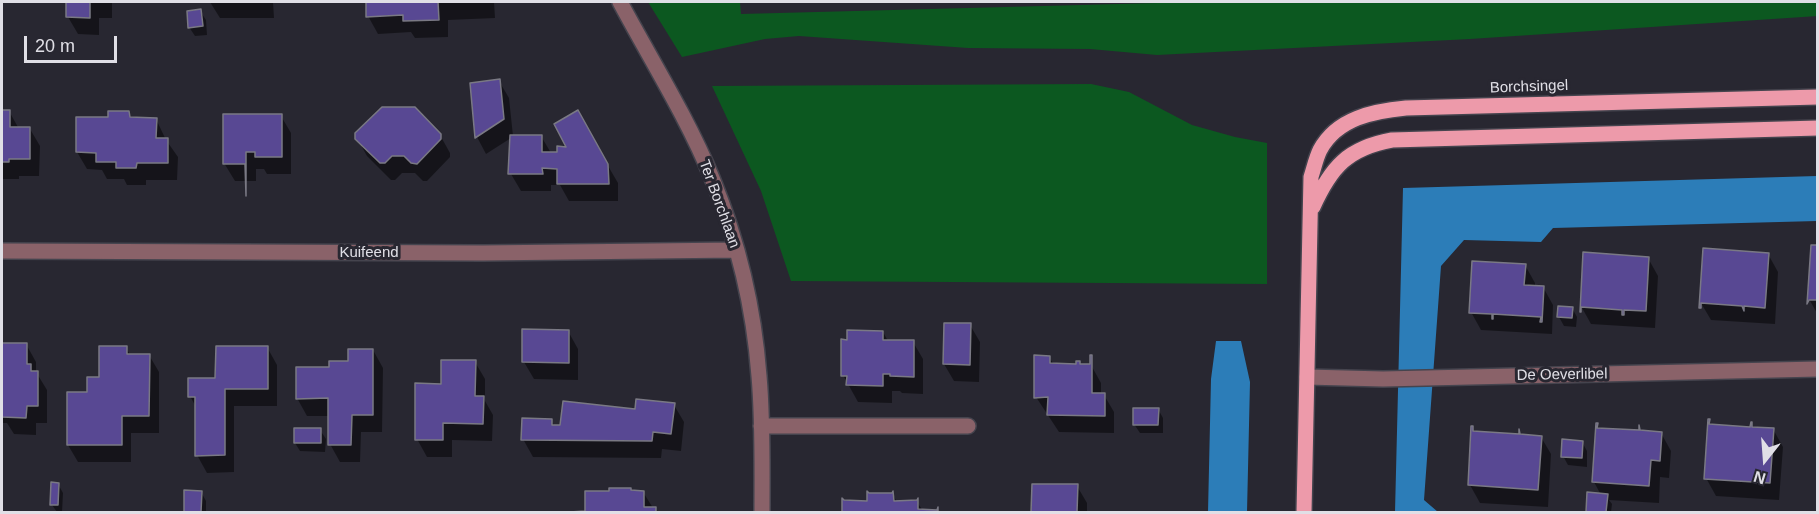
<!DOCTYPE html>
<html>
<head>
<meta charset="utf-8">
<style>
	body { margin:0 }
	#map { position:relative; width:1819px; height:514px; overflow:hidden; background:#282731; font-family:Arial,sans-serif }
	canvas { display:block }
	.frame { position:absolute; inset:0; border:3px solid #e0dfe6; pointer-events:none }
	.north { position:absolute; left:1735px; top:430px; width:60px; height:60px; -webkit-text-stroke:4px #282731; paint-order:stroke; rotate:197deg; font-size:16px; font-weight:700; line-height:24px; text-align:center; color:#e0dfe6 }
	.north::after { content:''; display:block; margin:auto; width:21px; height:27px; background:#e0dfe6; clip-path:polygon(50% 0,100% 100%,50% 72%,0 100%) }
	.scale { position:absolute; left:24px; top:36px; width:93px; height:27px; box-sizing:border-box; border:3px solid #e0dfe6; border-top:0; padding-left:8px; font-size:18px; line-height:21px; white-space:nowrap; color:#e0dfe6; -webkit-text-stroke:4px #282731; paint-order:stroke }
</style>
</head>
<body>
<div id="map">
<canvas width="1819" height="514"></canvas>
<div class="frame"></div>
<div class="north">N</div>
<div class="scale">20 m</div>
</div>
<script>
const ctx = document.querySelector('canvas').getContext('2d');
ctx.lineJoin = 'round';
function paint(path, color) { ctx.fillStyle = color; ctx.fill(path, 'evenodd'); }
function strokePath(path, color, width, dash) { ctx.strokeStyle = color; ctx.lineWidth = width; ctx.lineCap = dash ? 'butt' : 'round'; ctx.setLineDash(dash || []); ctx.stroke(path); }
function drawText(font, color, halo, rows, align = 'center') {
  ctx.font = font + ' Arial,sans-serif'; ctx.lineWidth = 6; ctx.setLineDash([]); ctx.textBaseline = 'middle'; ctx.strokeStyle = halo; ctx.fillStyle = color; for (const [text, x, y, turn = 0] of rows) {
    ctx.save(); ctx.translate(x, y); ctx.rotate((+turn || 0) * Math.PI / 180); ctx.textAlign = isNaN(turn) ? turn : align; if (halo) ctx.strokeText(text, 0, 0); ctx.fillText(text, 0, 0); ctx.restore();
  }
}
paint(new Path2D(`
	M648 2H740L741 14 1195 2H1817L1818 16 1470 39 1157 55 1090 49 968 48 799 36 765 39 682 57Z
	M1091 84 1129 92 1192 125 1235 137 1267 143V284L791 281 761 191 712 86Z`), '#0c5820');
paint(new Path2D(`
	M1817 176V221L1553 228 1541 242 1464 240 1441 266 1424 500 1438 512H1395L1403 188Z
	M1216 341H1241L1250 382 1247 512H1208L1211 379Z`), '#2c7db8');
paint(new Path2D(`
	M68 2H112V18H99V35L78 34 68 17Z
	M210 2H273L274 18H220Z
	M367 2H494L495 18 448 20V37L415 38 411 32 378 34 368 16Z
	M200 11 206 20 207 35 195 36 189 27Z
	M499 81 509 98 513 136H541L551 153H559L569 148 577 113 618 183V201H569L560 185H551V191H521L511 174V138L486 154 477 137 471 84Z
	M2 111H9L19 129H30L40 146 39 176H19V179H2Z
	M129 113 132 119H156L166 140 178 157 177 180H146V185H127L124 179H107L102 170 87 169 77 152 109 119Z
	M281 116 291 133V174H267L264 169H256V181H235L224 163Z
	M440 135 450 153V157L427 181H423L415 173H402L395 180H391L367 156 357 138Z
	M1818 247V315L1809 299Z
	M1768 254 1778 272 1775 324 1711 320 1701 303Z
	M1648 258 1658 276 1655 328 1591 324 1581 306Z
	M1525 265 1535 283V287H1543L1553 305 1552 334 1481 330 1471 312Z
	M1572 308 1577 317 1576 327 1564 326 1559 317Z
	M970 325 980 342 979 382 954 381 944 364Z
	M568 331 578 349V380L534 379 524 362Z
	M883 332 888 341 913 342 923 359V394L902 393 900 391H892V403L858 402 843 375Z
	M2 344H26L36 362V372L47 390V423H36V435L14 434 7 423H2Z
	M126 347 130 355H149L159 372V433H131V462H78L68 445 88 394Z
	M267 347 277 365V406H234V472L207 473 197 455V409L190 396Z
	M373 350 383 368 382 432H361L360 462H340L330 444V416H307L297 398 330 369 350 362Z
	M1049 357 1054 365H1078L1079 362 1081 365H1091L1101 383V395H1104L1114 412V433L1059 432 1036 397Z
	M475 362 485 379V401L493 415 492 441 452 440V457H427L417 439 442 385Z
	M674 405 684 422 681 451 662 449 661 458 533 457 523 439 551 420 555 427Z
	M1158 409 1163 418V433H1140L1134 424Z
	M1773 429 1783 447 1779 500 1716 496 1706 478Z
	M320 430 326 439 325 452 300 451 295 443Z
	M1473 433 1541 437 1551 454 1548 507 1480 503 1470 485Z
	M1661 433 1671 451 1669 478 1660 477 1659 503 1609 500 1612 504 1611 512H1588L1589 494 1601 495 1594 482Z
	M1582 442 1587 451V467L1568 465 1563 456Z
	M58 484 63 493 62 512H57L52 505Z
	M1033 486H1077L1087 503V512H1033Z
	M630 489 631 492H643L653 508H656L658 512H587V492Z
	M186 492H201L206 501V512H186Z
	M893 495 897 502H917L923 511 938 512H844V502H868Z`), '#0007');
const building = new Path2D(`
	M66 2H90V18L66 17Z
	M366 2H462H438L439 20 403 21V15L366 17Z
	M201 9 203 26 188 28 187 11Z
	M500 79 504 119 475 138 470 83Z
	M382 107H415L441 134V139L417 164 411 163 404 156H392L385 163H380L355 139V133Z
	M2 110H10V127H30V159H9V162H2Z
	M578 110 608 164 609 184H557V169L542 168 543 174H508L510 135H542V152H557V146L566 147 554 124Z
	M108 111H129L130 117 157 118 156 138H168V163H137L136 168H116V162H96V153L76 152V117H108Z
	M223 114H282V157H255V152H246V196L245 164H223Z
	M1811 245H1818V300H1809L1807 304Z
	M1703 248 1769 253 1765 308 1744 306V311L1742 306 1701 303V308H1699Z
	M1583 252 1649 257 1646 311 1624 310V315H1622V310L1581 307V312H1580Z
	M1472 261 1526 264 1524 285 1544 286 1542 322H1540L1541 317 1493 314V319H1492V314L1469 313Z
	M1558 306 1573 307 1572 318 1557 317Z
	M944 323H971L970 365 943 364Z
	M522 329 569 330V363L522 362Z
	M847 330 883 331V340H914V377L890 376V374H883V386L846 385 847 376H841V339L847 340Z
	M2 343H27V364H31V371H38V406H27L26 418 2 417Z
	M99 346H127V354H150L149 416H122V445H67V392H87V377H99Z
	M216 346H268V389H225V455L195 456V397H188V378H215Z
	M348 349H373V415H352L351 445H328V398L296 399V367H329V361H348Z
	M1034 355 1050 356V363L1076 364V361H1080V364H1090V355H1092V393H1105V416L1047 415 1048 397 1034 398Z
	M441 360H476L475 396H484L483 424 443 423V440H415V383L441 384Z
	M636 399 675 403 671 434 653 432 652 441 521 440 522 418 552 419V425H560L563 401 635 409Z
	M1133 408H1159L1158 425H1133Z
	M1708 419H1710L1709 424 1750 427 1751 422H1752V427L1774 428 1770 483 1704 479Z
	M1596 423H1598L1597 428 1639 430V425L1640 430 1662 432 1660 461 1651 460 1649 486 1592 482Z
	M1471 426H1473V431L1519 434V429L1520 434 1542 436 1538 490 1468 485Z
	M294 428H321V443H294Z
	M1562 439 1583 441 1582 458 1561 457Z
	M51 482 59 483 58 505H50Z
	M1032 484H1078L1077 512H1086H1031Z
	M609 488H631V490L644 491V507H656V512H570L585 511V491H609Z
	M184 490 202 491 201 512H184Z
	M867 491 869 493H892L893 491 894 501 917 500 918 498V509L937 510 938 507V512H842V498L844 500 867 501Z
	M1587 492 1608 494 1606 512H1586Z`);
paint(building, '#584893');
strokePath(building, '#7a7984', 1.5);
const minor = new Path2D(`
	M620 2C651 60 687 117 712 178 738 241 754 309 759 376 763 421 762 467 762 512
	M2 251 483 253 736 250
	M1307 377 1383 379 1818 369
	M761 426H968`);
const major = new Path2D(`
	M1313 207C1331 167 1348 148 1392 140L1818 128
	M1304 512 1311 177C1314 168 1316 158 1320 150 1337 118 1374 111 1406 108L1818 97`);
strokePath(minor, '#45444e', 18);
strokePath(major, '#45444e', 18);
strokePath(minor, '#8a6269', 15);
strokePath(major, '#ed9aaa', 15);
drawText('15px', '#e0dfe6', '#282731', [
	["Borchsingel",1529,87,-2],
	["Ter Borchlaan",719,204,70],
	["Kuifeend",369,253],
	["De Oeverlibel",1562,375,-1]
]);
</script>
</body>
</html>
